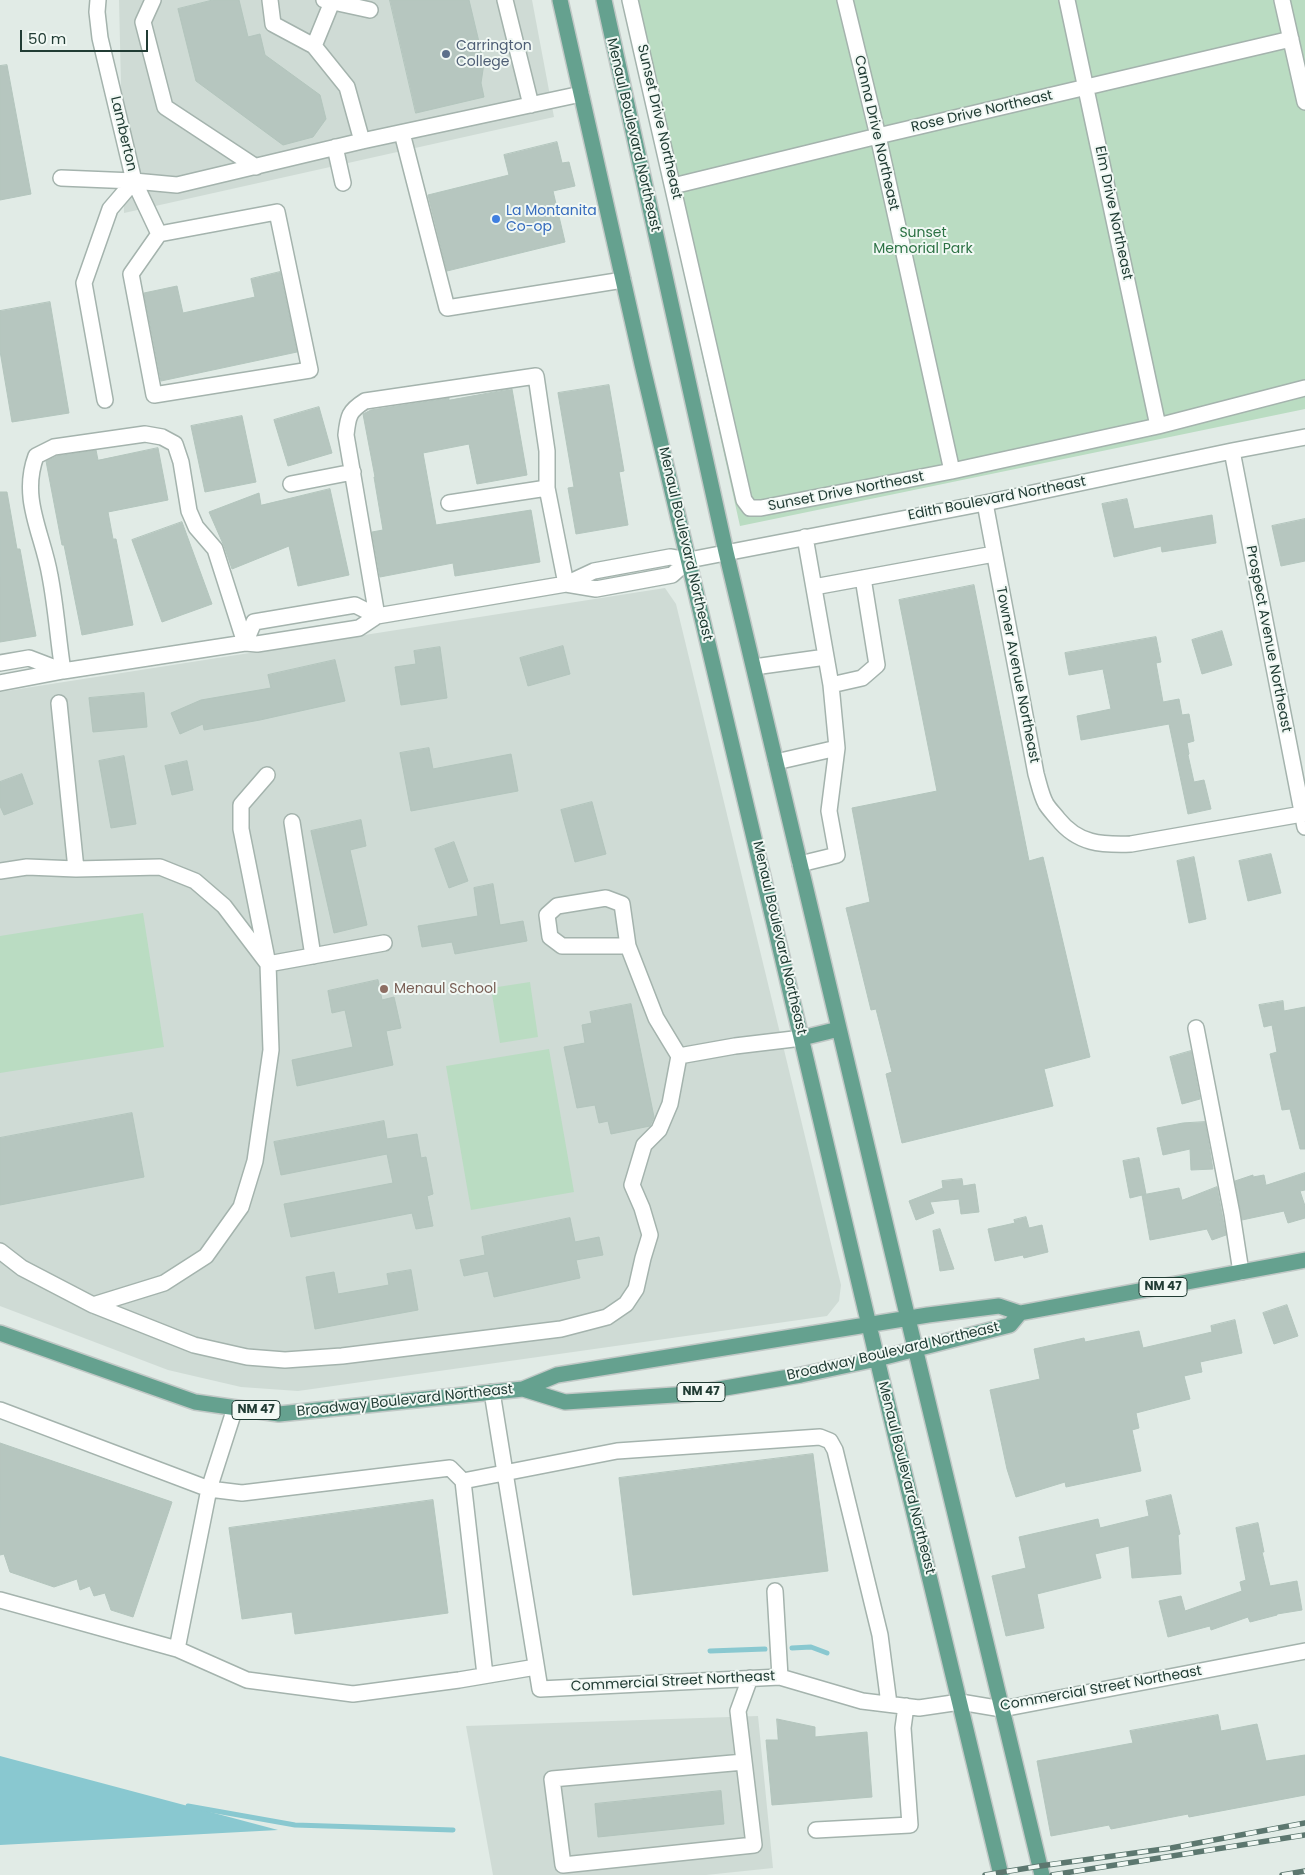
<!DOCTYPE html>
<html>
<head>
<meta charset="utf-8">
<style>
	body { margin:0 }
	#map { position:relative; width:1305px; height:1875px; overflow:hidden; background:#e1ebe6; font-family:Poppins,sans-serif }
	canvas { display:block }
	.scale { position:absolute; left:20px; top:30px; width:128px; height:22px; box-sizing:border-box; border:2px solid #213c34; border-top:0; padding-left:6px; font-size:15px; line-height:18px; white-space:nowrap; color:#213c34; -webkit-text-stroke:4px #f1f8f4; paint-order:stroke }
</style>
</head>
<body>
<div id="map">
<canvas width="1305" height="1875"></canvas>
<div class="scale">50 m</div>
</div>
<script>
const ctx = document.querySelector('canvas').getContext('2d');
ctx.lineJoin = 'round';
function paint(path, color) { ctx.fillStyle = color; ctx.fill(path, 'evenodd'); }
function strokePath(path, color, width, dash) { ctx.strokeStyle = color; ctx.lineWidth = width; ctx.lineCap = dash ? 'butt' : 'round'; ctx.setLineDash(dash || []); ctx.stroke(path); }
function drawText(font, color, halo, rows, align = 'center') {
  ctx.font = font + ' Poppins,sans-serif'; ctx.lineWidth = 4; ctx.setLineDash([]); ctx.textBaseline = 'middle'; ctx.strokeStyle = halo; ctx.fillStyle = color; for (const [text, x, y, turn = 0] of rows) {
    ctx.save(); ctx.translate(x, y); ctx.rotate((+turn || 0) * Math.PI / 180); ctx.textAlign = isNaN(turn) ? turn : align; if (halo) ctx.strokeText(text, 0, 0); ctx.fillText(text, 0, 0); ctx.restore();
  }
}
paint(new Path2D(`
	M119 0H532L554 117 124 213Z
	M665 588 676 604 841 1285 839 1301 827 1316 298 1391 241 1387 168 1370 0 1306V692Z
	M758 1716 773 1868 706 1875H493L466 1726Z`), '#cfdbd5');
paint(new Path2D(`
	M623 0H1305V409L740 526Z
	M143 913 164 1047 0 1073V936Z
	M530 982 538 1037 500 1043 491 988Z
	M549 1049 574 1192 471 1210 446 1066Z`), '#badcc2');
paint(new Path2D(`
	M0 1756 278 1830 0 1845Z`), '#89c8d0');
strokePath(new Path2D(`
	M792 1648 811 1647 827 1653
	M710 1651 765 1649
	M188 1806 295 1825 453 1830`), '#89c8d0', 5);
const building = new Path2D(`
	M213 0H239L248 37 260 34 265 55 320 95 326 119 313 137 283 145 196 81 178 9Z
	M390 0H469L484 63 481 83 484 97 416 113Z
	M7 65 31 194 0 200V66Z
	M557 142 562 163 569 162 575 186 553 191 565 242 447 271 428 195 509 175 504 155Z
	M280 272 297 352 161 381 144 293 177 286 183 313 255 297 251 279Z
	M50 302 69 413 12 422 0 351V311Z
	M609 385 624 471 619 472 628 525 576 534 568 488 574 487 558 393Z
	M512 389 527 475 477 484 469 444 423 453 436 525 531 510 540 562 455 576 453 563 380 577 372 532 383 530 374 477H375L363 414 371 410 449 398V400Z
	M319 407 332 453 288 466 274 420Z
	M242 416 256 482 205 492 191 426Z
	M158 448 168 500 108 512 113 539H116L133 625 82 635 64 545H62L46 461 57 456 96 450 98 460Z
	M330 489 349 575 298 586 289 546 232 569 224 546 209 512 259 493 261 505Z
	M0 492H7L17 549H20L36 636 0 642Z
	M1127 499 1134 529 1212 515 1216 543 1162 552 1161 546 1114 557 1102 504Z
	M1305 519V561L1281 566 1272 526Z
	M182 522 212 604 162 622 132 540Z
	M974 585 1029 861 1043 857 1090 1057 1044 1069 1053 1106 902 1143 886 1074 892 1072 876 1009 871 1010 846 908 870 902 852 808 937 791 899 600Z
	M1222 631 1232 665 1202 674 1192 640Z
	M1156 637 1161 662 1156 663 1163 702 1179 699 1182 715 1189 714 1194 741 1187 743 1189 754 1188 755 1194 782 1204 780 1211 809 1188 814 1169 724 1081 740 1077 716 1111 709 1103 669 1069 675 1065 653Z
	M563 646 570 674 528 686 520 658Z
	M440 647 447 698 401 705 395 667 416 664 414 651Z
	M335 660 345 701 260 720 204 730 203 724 180 734 171 713 201 700 271 688 268 675Z
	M144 693 147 727 93 732 89 698Z
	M429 748 433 769 511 754 518 791 411 811 400 753Z
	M124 756 136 824 111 828 99 761Z
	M187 761 193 790 172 795 165 766Z
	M22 774 33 804 4 815 0 806V782Z
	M592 802 606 854 575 862 561 810Z
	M361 820 366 846 350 850 367 925 334 933 311 831Z
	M454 842 468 881 449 888 435 849Z
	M1271 854 1281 893 1248 901 1239 861Z
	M1194 857 1206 919 1189 923 1177 861Z
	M493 884 500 925 523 921 527 941 455 954 452 942 422 947 418 926 478 916 474 888Z
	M378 980 382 1000 394 997 401 1028 386 1031 393 1065 297 1086 292 1060 353 1047 345 1010 332 1013 328 991Z
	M1283 1001 1284 1011 1305 1007V1149H1300L1290 1109 1282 1110 1270 1054 1277 1052 1272 1025 1264 1027 1259 1005Z
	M631 1004 654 1117 650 1126 611 1134 608 1121 599 1123 595 1105 577 1108 564 1047 585 1043 582 1025 592 1023 590 1012Z
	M1191 1051 1200 1099 1182 1104 1170 1057Z
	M132 1113 144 1177 0 1205V1138Z
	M384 1121 387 1139 417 1134 421 1158 426 1157 433 1194 427 1196 433 1226 416 1229 412 1213 291 1237 284 1204 393 1183 387 1154 281 1175 274 1142Z
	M1205 1122 1213 1169 1191 1170 1190 1149 1163 1155 1157 1128 1183 1123Z
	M1139 1158 1146 1194 1130 1198 1123 1161Z
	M1305 1173V1190L1300 1191 1305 1206V1218L1288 1223 1284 1211 1242 1220 1235 1181 1253 1175V1177L1264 1175 1266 1185Z
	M962 1179 963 1186 975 1184 979 1212 961 1214 959 1199 930 1202 934 1213 916 1220 909 1201 943 1188 942 1181Z
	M1217 1187 1226 1235 1212 1240 1207 1229 1150 1240 1142 1195 1179 1188 1182 1200Z
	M1026 1217 1029 1228 1042 1225 1048 1252 1024 1258 1023 1255 995 1261 988 1229 1015 1223 1014 1220Z
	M570 1218 575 1242 599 1237 603 1255 576 1260 580 1278 494 1297 488 1271 464 1276 460 1260 485 1255 482 1237Z
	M940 1229 954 1269 940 1271 933 1231Z
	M411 1270 418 1310 315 1329 306 1277 334 1272 338 1294 389 1285 387 1274Z
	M1287 1305 1298 1336 1274 1344 1263 1313Z
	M1235 1320 1242 1353 1200 1362 1202 1372 1184 1376 1190 1399 1136 1413 1139 1428 1132 1430 1141 1471 1066 1487 1065 1482 1016 1497 1007 1469 990 1390 1040 1379 1034 1349 1084 1338 1085 1342 1139 1331 1143 1348 1212 1332 1211 1326Z
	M0 1443 172 1502 133 1617 111 1610 105 1593 94 1596 90 1586 80 1590 77 1579 54 1587 10 1572 4 1554 0 1555Z
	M813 1454 828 1571 633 1595 619 1478Z
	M1171 1495 1180 1534 1178 1535 1181 1574 1132 1578 1129 1546 1095 1554 1101 1578 1037 1594 1044 1628 1006 1636 992 1576 1026 1568 1019 1537 1098 1519 1100 1528 1149 1516 1146 1501Z
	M433 1500 448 1613 295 1634 292 1612 242 1619 229 1528Z
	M1258 1523 1264 1552H1262L1270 1586 1297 1581 1302 1610 1277 1614V1615L1250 1622 1248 1617 1211 1630 1210 1626 1168 1637 1159 1601 1181 1596 1185 1611 1242 1591 1240 1582 1246 1580 1236 1528Z
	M1218 1715 1221 1731 1257 1724 1266 1761 1305 1755V1795L1189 1817 1188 1814 1111 1829 1109 1825 1051 1836 1037 1761 1133 1743 1130 1731Z
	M777 1719 815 1727V1737L867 1732 872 1797 772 1805 766 1740H778Z
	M721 1791 724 1824 598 1837 595 1804Z`);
paint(building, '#b6c6bf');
strokePath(building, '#b3c5bd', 1);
const minor = new Path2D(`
	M98 0 97 12 100 38 134 181 159 234 277 212 310 370 154 395 131 274 159 234
	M153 0 143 22 165 107 256 167
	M270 0 273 24 314 46
	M324 0 370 10
	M505 0 531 105
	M630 0 744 500 750 508H761L952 471 1158 426 1305 388
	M845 0 878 136 952 471
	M1067 0 1158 426
	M1282 0 1305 102
	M332 2 314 46 347 87 362 141
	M402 133 447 308 623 280
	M335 147 343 183
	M61 178 134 181 177 185 362 141 581 94
	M673 186 878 136 1291 39
	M105 400 84 283 110 209 134 181
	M1232 451 1305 827
	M291 484 353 472
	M449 503 547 488
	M985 503 1036 774C1039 784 1041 795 1046 804 1049 809 1054 814 1058 819 1078 844 1101 845 1131 844L1302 814
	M566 584 596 589 672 575 689 560
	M814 587 994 554
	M377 616 346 435C348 416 349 411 365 401L536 376 547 451V488L566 584
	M245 643 254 622 355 605 377 616
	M0 663 29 658 63 671
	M754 667 826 657
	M63 671C58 639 56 607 50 576 43 534 20 499 36 456L54 447 145 434 162 437 175 444 181 462 189 511 196 527 215 549 245 643
	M0 683 63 671 245 643 257 644 359 628 377 616 566 584 594 571 670 557 689 560 985 503 1232 451 1305 437
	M831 685 862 678 877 665 863 578
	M59 703 76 869 160 867 195 881 224 906 268 964 271 1050 255 1161 241 1207 206 1256 164 1283 93 1305
	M776 762 837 748
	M267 775 241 805V829L268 964 384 943
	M292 822 313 956
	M800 864 837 855 829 811 837 748 831 685 805 537
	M0 871 27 867 76 869
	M628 946H562L550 937 547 915 557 906 606 898 622 904 628 946 656 1018 679 1056
	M1196 1028 1232 1214 1241 1272
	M0 1251 22 1268 93 1305 194 1345 247 1357 285 1360 342 1356 561 1329 607 1317 626 1304 636 1289 643 1258 650 1235 642 1208 632 1185 644 1145 659 1130 670 1104 679 1056 735 1046 802 1038
	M492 1392 540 1689 780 1677 862 1701 919 1708 960 1702 1002 1709 1305 1651
	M235 1408 209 1489 177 1649 247 1680 353 1694 459 1680 536 1667
	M0 1410 209 1489 242 1493 450 1468 463 1481 617 1451 820 1437 830 1441 835 1450 880 1635 889 1704
	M463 1481 485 1675
	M775 1591 780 1677
	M0 1600 177 1649
	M744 1762 552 1779 563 1865 754 1845 738 1711 750 1678
	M816 1830 910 1825 903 1728 906 1706`);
const major = new Path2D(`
	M560 0 642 364 882 1380 1001 1875
	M604 0 726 552 904 1302 1042 1875
	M802 1038 839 1029
	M0 1333 195 1402 279 1414 523 1389 557 1375 928 1315 999 1306 1020 1313 1305 1260
	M523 1389 565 1402 690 1394 801 1375 877 1359 1010 1325 1020 1313`);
strokePath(minor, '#a4b3ad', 18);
strokePath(major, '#c1c8c6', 18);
strokePath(minor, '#fff', 15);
strokePath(major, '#65a18f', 15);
const rail = new Path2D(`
	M985 1875 1040 1866 1171 1848 1305 1823
	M1052 1875 1305 1835
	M1282 1875 1305 1871`);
strokePath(rail, '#5c776f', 5.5);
strokePath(rail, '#f1f8f4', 4, [11]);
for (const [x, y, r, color] of [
	[446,54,5,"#5c6f8a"],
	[496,219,5,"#3f7fe0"],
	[384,989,5,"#8d6e63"]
]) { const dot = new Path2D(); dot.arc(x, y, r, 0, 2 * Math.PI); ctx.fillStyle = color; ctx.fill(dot); strokePath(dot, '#f1f8f4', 2); }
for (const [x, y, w] of [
	[1163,1287,48],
	[701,1392,48],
	[256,1410,48]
]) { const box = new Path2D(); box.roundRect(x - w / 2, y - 9.5, w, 19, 4); ctx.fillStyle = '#f1f8f4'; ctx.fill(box); strokePath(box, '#213c34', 1); }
drawText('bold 12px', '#213c34', null, [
	["NM 47",1163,1287],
	["NM 47",701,1392],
	["NM 47",256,1410]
]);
drawText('14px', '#4e5e75', '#f1f8f4', [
	["Carrington",456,46],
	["College",456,62]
], 'left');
drawText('14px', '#213c34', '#f1f8f4', [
	["Rose Drive Northeast",982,112,-13],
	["Sunset Drive Northeast",659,122,77],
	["Canna Drive Northeast",876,133,77],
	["Lamberton",123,134,77],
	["Menaul Boulevard Northeast",633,135,77],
	["Elm Drive Northeast",1113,213,78],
	["Sunset Drive Northeast",846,492,-11],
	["Edith Boulevard Northeast",997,499,-11],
	["Menaul Boulevard Northeast",685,544,77],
	["Prospect Avenue Northeast",1268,639,79],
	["Towner Avenue Northeast",1017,675,79],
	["Menaul Boulevard Northeast",779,938,77],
	["Broadway Boulevard Northeast",893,1352,-13],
	["Broadway Boulevard Northeast",405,1401,-6],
	["Menaul Boulevard Northeast",906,1478,76],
	["Commercial Street Northeast",673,1682,-3],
	["Commercial Street Northeast",1101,1689,-10]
]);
drawText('14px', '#366cbe', '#f1f8f4', [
	["La Montanita",506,211],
	["Co-op",506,227]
], 'left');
drawText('14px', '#2c7244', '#f1f8f4', [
	["Sunset",923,233],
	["Memorial Park",923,249]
]);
drawText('14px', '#785e54', '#f1f8f4', [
	["Menaul School",394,989]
], 'left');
</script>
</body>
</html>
